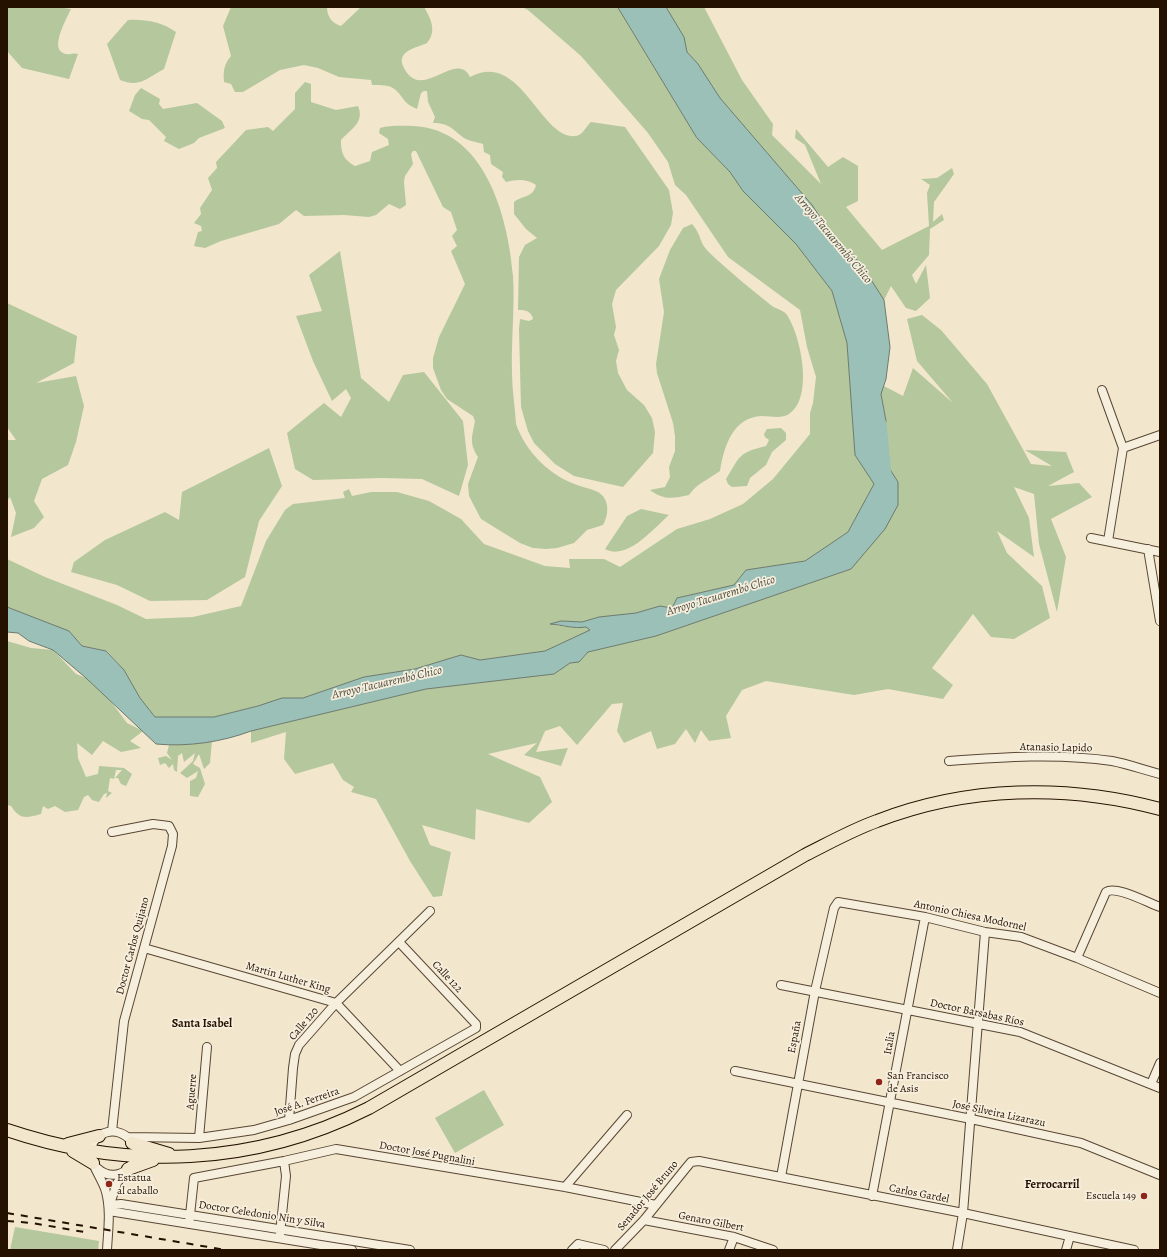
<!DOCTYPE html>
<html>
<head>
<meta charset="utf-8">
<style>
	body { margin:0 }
	#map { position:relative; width:1167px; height:1257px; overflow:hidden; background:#f2e7cc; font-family:Alegreya,serif }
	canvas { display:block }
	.frame { position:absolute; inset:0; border:8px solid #251100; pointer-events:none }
</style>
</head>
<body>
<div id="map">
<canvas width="1167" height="1257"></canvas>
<div class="frame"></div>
</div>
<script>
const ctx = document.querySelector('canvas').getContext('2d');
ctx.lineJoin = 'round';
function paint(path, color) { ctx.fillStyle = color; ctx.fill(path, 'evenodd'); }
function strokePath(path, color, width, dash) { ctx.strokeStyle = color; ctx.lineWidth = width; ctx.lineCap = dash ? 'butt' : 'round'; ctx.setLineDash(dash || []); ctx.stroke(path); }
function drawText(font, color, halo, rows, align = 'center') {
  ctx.font = font + ' Alegreya,serif'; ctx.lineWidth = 3.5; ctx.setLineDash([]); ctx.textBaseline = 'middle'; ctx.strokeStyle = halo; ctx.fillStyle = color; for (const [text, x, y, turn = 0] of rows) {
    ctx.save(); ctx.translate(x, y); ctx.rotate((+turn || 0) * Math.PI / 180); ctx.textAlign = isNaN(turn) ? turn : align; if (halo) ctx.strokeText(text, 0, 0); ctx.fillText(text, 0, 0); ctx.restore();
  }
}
paint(new Path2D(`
	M57 7 71 9C67 18 50 47 63 53 68 56 73 52 78 54L69 79 22 68 7 51V8Z
	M231 7H327C327 17 332 23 341 26L361 7H424C431 19 437 31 427 43 416 48 395 51 404 68 422 103 456 49 470 77 521 49 540 140 576 136 583 135 586 126 591 122L625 127 669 190 673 213 671 225 659 246 616 290 612 304 616 327 614 335 619 350 616 361 618 373 627 390 644 405 652 418 655 432 653 453 623 487 574 476 555 464 534 443 528 431 521 407 519 329 520 319 529 321 533 319C531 311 526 310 518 310L519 257 525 245 537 238 526 229 514 214V202C523 195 533 198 536 185 528 179 517 179 506 182L502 177 503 172 491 164 490 155 484 152 483 144C477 142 469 141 464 138 453 130 450 123 433 123L435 117 428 102 427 91H424L421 93 417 109C401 103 403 93 391 87 386 85 378 85 372 85L371 80 339 77 318 68 304 65 280 70 243 92H235L231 84 224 82C223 72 224 64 231 56L223 26Z
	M522 7H618L697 138 730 172 743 191 796 244 832 291 847 343 855 455 874 484 848 532 805 561 746 570 734 585 677 598 672 608 660 606 636 613 599 617 582 622 561 621 552 624C562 627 575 628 586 627L591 630 545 651 480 660 461 655 415 669 364 677 303 698H282L258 706 214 717H155L140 698 124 670 107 651 82 646 69 631 7 607V559L45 577 117 605 146 619 193 617 241 606 266 541 285 510 293 504 345 498 343 492 349 489 352 496 371 492H397L429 501 461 519 484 544 545 566 570 568 569 559H604L620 567 677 529 710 519 743 504 773 479 810 434V413L813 403 816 377 807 347 800 310 728 257 686 195 675 185 668 162 648 133 581 56 528 10Z
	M666 7H704L742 80 773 124 772 135 821 184 805 145 795 138 796 129 828 167 843 157 858 166V201L846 207 882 250 929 226 927 193 930 185 921 179 937 178 952 168 954 174 934 202 933 222 942 214 944 220 930 229 929 255 912 275 916 284 926 265 930 298 916 311 906 308 891 286 884 300 861 264 830 232 812 205 720 98 698 64 687 52 684 37Z
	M128 20C145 19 162 22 176 32L164 69C147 78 140 88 120 80L107 44Z
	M305 82 311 84V102L336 110 358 106C365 122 351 129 341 140 341 153 343 159 355 166L370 161 372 152 389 145 388 139 379 133 380 128C391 125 401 126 413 126 485 129 508 216 513 276 515 308 511 341 512 373 512 390 515 407 516 424 525 450 547 473 572 483 580 487 590 488 598 492 610 499 609 515 603 525L587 530 574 543 557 548 546 549 533 548 520 543 481 519 469 496 468 484 478 457C469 443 472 437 475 421L473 416 447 399 441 390 433 368V358L439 337 465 284 451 251 457 246 452 236 457 230 451 212 443 207 416 151H413L411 154 413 164 405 176 404 182 406 205 400 209 389 204 376 215 369 217 344 215 304 216 296 210 279 224 221 241 205 248 194 246 198 232 202 231 201 226 194 223 201 214 200 208 212 190 208 178 217 168 216 162 246 130 268 127 273 131 295 109V93Z
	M141 88 160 99 159 104 163 109 197 103 222 121 225 128 199 138 194 143 179 149 164 141 166 137 149 120 142 119 129 111 135 95Z
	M692 224C698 231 699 235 702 243 704 248 712 255 716 259 734 275 753 291 772 306 776 309 784 310 787 315 801 336 814 398 789 414 781 419 771 416 762 416 733 417 724 446 720 471 708 480 697 483 689 495 674 498 664 501 650 490L665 487 670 477 669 467 675 451V436L673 423 657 373 656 364 664 312 659 279 670 250 683 228Z
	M340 251 361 378 389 402 403 375 424 372 463 421 468 465 459 496 422 479 381 478 313 480 295 469 287 433 324 403 341 417 351 398 346 389 332 401 313 361 296 316 322 311 309 275Z
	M7 303 77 336 74 363 36 383 76 376 84 406 76 442 68 465 42 479 34 501 44 517 34 528 11 537 16 513 10 497 7 501V440H16L7 427Z
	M922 315 941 330 987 384 1031 464 1052 466 1025 450 1066 452 1074 472 1048 486 1079 483 1092 497 1051 519 1066 557 1057 612 1039 544 1034 494 1014 487 1029 518 1034 557 997 531 1007 553 1042 586 1050 618 1014 639 991 637 973 614 932 668 953 685 943 699 888 689 854 695 766 681 742 690 726 716 731 738 709 741 701 730 695 743 686 729 675 744 657 749 651 731 624 743 617 731 623 703 612 704 577 745 560 726 545 731 536 752 568 748 561 766 524 755 537 743 488 754 540 777 552 802 529 823 476 809 475 840 422 825 430 845 451 852 442 896 433 897 410 861 376 799 351 792 354 787 343 780 333 763 295 774 284 759 286 732 251 743V731L426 689 554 674 570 663 579 662 588 652 656 636 851 569 898 482 879 452 886 421 881 394 884 386 903 396 913 368 953 403 917 361 907 319Z
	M781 428 786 433V440L772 452 766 465 750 478 747 486 732 487 728 484 726 479C741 455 738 453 766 446L769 440 765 437 764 434 767 429Z
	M269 448 282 486 259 521 245 577 207 600 150 601 117 585 71 572 74 562 105 540 165 512 179 520 182 492Z
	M641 509 669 515C653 529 627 561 605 549L627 516Z
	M7 641 31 648 53 650 76 674 86 678 109 699 127 723 143 731 130 741 141 748 121 752 103 741 92 755 77 743 78 758 86 777 98 774 99 766 124 768 132 774 126 786 121 784 118 778H115L122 770H116L114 779 110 778 108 791 112 793 106 798 107 793 104 794 99 802 92 800 88 795 84 797 78 810 65 812 55 806 48 809 43 806 41 814C26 818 20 820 11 806L7 805Z
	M212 741 210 763 204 769 199 754 193 764 200 768 205 784 198 797 190 796V781L196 778 198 771 187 778 180 773 193 761 195 753 184 762 182 753 178 756 177 772 174 770 173 764 169 768 165 763 160 765 158 758 166 756 172 760 167 753 169 745Z
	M484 1090 504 1125 455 1153 435 1118Z
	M15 1227 99 1241 98 1250H10Z`), '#b4c79d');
const water = new Path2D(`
	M618 7H666L684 37 687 52 698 64 720 98 812 205 830 232 861 264 884 300 890 347 886 379 881 394 886 421 879 452 898 482V505L885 529 851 569 656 636 588 652 579 662 570 663 554 674 426 689 251 731C222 742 188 747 156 744L86 678 53 650 29 641 18 633 7 632V607L69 631 82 646 106 651 124 670 140 698 155 717H214L258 706 282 698H303L364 677 415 669 461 655 480 660 545 651 590 630 586 627C572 629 564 625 550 624L561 621 582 622 599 617 636 613 660 606 672 608 677 598 734 585 746 570 805 561 848 532 874 484 855 455 847 343 832 291 796 244 743 191 730 172 697 138Z`);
paint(water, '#9bc0b7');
strokePath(water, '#6c7a6e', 1);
strokePath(new Path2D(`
	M881 424 886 475`), '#9bc0b7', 11);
const minor = new Path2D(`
	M1102 390 1123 448 1108 541
	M1123 448 1160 435
	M1091 538 1160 552
	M1148 549 1160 621
	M949 761C1002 757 1059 753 1112 761 1128 764 1144 770 1160 774
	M112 832 153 824 169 826 173 834 172 846 124 1021 112 1131
	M144 948 336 1003 400 1071
	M1077 958 1106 892C1116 885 1148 903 1160 907
	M781 985 1020 1032 1160 1088
	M735 1071 971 1119 1081 1143 1160 1175
	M1151 1084 1160 1063
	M289 1120 293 1068 295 1054 299 1045 336 1003 430 911
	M128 1137 199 1138 254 1130 289 1120 354 1097 476 1028V1024L399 942
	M199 1138 207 1047
	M97 1168C108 1178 122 1177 131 1165
	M781 1177 815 991 834 908 838 902 925 917 985 932 1021 937 1077 958 1160 993
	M565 1187 627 1115
	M872 1196 925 917
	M110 1204 117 1183 125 1172
	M109 1205 121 1204 410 1250
	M109 1211 352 1250
	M644 1220 734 1237 773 1250
	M189 1224 194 1178 284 1161 336 1149 565 1187 656 1205
	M280 1234 286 1176 284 1161
	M107 1250C108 1231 111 1211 106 1192 103 1179 90 1165 91 1152 92 1130 119 1125 131 1141
	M572 1250 578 1244 604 1250
	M615 1250 644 1220 686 1168 691 1162 699 1161 963 1213 1134 1250
	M729 1250 734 1237
	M957 1250 963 1213 985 932
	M1066 1250 1070 1236`);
const highway = new Path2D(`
	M7 1130C128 1171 254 1166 369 1108L805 855C829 843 852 830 877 821 967 786 1067 784 1160 809
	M132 1143 169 1154
	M68 1144 99 1136
	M73 1151 93 1163
	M128 1169 153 1160`);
strokePath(minor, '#584633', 10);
strokePath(highway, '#251100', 14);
strokePath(minor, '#f7efde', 8);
strokePath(highway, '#f2e7cc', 12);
strokePath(new Path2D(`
	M7 1213 226 1250
	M7 1221 32 1223 84 1232`), '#251100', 2, [7, 7]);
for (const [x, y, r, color] of [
	[879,1082,4,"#8f2418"],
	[109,1184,4,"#8f2418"],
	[1144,1196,4,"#8f2418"]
]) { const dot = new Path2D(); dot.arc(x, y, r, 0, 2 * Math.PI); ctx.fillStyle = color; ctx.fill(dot); strokePath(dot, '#f7efde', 1.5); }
drawText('11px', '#251100', '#f7efde', [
	["Atanasio Lapido",1056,748,1],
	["Antonio Chiesa Modornel",970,916,12],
	["Doctor Carlos Quijano",133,946,-75],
	["Calle 122",447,977,47],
	["Martin Luther King",288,978,16],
	["Doctor Barsabas Ríos",977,1013,12],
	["Calle 120",304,1024,-50],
	["España",795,1037,-79],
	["Italia",890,1043,-80],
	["Aguerre",192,1092,-85],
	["José A. Ferreira",307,1102,-19],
	["José Silveira Lizarazu",999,1114,12],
	["Doctor José Pugnalini",427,1154,10],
	["Carlos Gardel",919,1194,11],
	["Senador José Bruno",648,1196,-50],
	["Doctor Celedonio Nin y Silva",262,1215,9],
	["Genaro Gilbert",711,1222,11]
]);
drawText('11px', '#251100', '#f7efde', [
	["San Francisco",887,1076],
	["de Asis",887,1089],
	["Estatua",117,1178],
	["al caballo",117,1191],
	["Escuela 149",1136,1196,"right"]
], 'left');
drawText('italic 12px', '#4e4e40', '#f7efde', [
	["Arroyo Tacuarembó Chico",833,239,50],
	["Arroyo Tacuarembó Chico",721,596,-17],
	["Arroyo Tacuarembó Chico",387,683,-13]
]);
drawText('bold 12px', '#251100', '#f7efde', [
	["Santa Isabel",202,1024],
	["Ferrocarril",1052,1185]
]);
</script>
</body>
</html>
